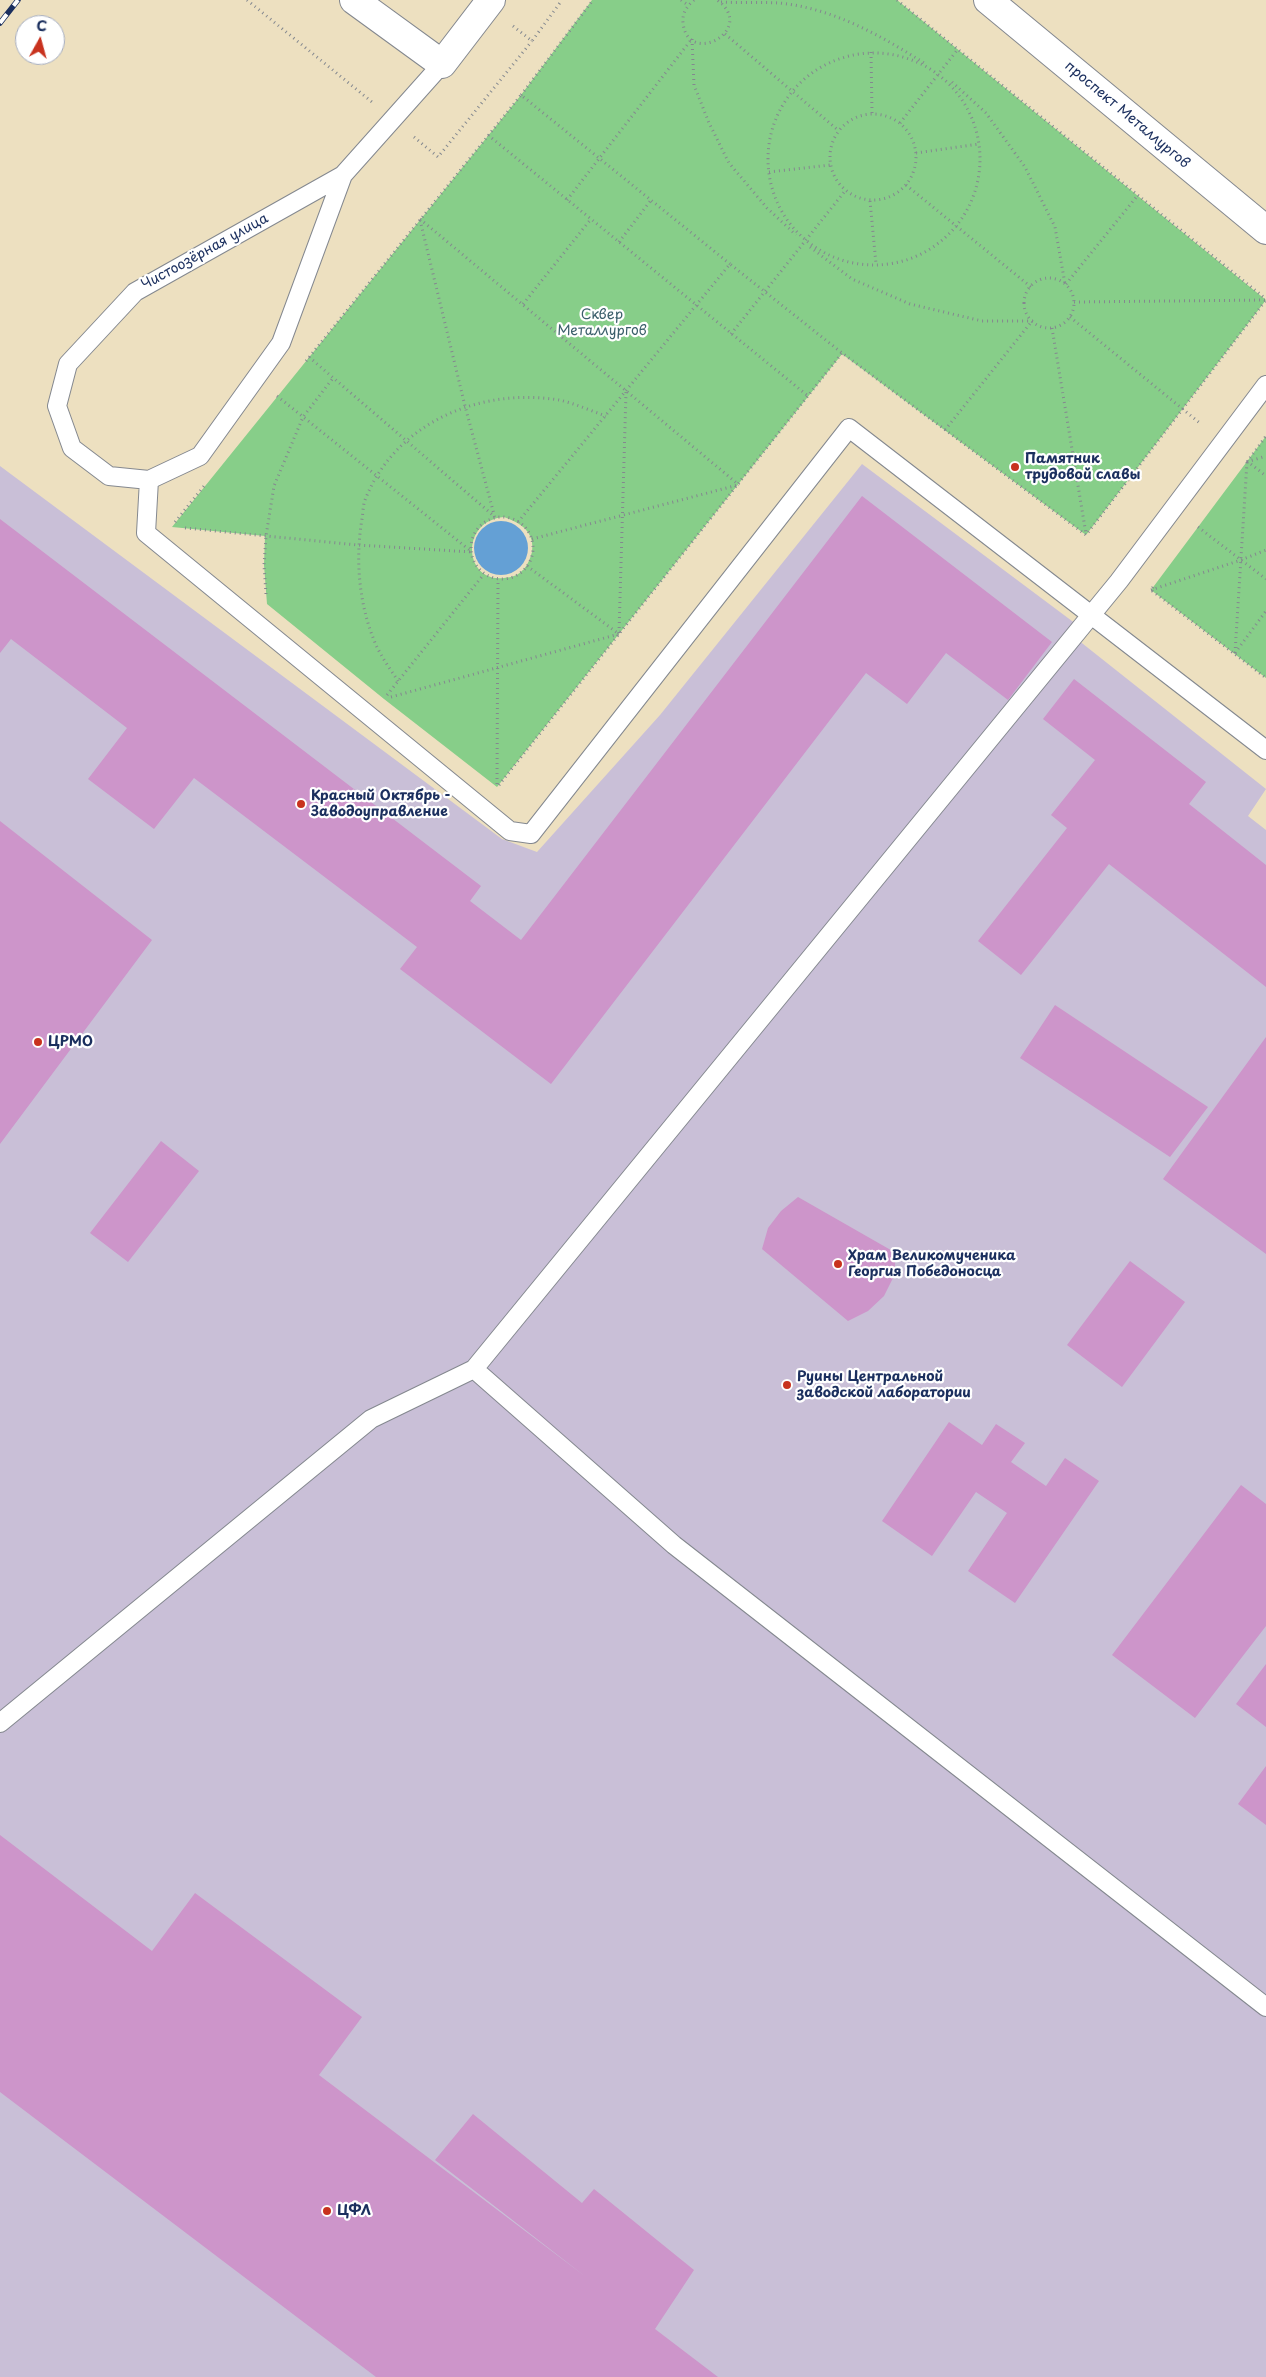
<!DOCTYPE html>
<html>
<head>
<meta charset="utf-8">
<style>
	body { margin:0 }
	#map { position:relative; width:1266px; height:2377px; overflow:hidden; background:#ede0c0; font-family:"Playpen Sans",sans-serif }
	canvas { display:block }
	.north { position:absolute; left:15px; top:15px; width:50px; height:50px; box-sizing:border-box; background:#fff; border:1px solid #a4acbf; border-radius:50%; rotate:7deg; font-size:14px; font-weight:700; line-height:20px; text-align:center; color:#1b2f5e }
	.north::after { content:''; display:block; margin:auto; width:18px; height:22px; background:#c8321e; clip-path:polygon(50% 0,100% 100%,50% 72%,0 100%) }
</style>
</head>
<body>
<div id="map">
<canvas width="1266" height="2377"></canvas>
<div class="north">С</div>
</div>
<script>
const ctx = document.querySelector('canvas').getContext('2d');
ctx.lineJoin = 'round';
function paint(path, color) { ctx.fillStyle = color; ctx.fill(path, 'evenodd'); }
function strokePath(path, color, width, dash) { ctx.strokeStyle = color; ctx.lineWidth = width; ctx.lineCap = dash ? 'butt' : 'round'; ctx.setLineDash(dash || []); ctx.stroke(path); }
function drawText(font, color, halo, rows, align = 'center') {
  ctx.font = font + ' "Playpen Sans",sans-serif'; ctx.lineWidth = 4.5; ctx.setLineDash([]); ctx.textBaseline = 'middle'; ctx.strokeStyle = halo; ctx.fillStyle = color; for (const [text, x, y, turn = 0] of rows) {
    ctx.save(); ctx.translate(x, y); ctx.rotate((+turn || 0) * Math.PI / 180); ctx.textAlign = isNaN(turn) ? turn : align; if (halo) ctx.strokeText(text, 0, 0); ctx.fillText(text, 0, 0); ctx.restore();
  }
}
paint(new Path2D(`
	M862 464 1080 627 1073 636 1266 789 1248 816 1266 830V2377H0V466L502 839 537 852 660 715Z`), '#c9bfd7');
paint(new Path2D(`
	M592 0H897L1266 300 1086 535 842 354 497 787 384 699 267 604 264 565 265 536 172 527 521 95ZM504 517C521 523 535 532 532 552 530 559 528 564 524 569 517 576 513 577 504 578 464 583 459 521 504 517Z
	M1266 436V678L1151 590Z`), '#87ce89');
paint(new Path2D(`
	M474 548a27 27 0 1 1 54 0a27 27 0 1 1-54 0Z`), '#64a0d5');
paint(new Path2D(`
	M862 496 1052 642 1008 700 946 653 907 704 866 673 551 1084 400 969 417 947 194 778 154 829 88 779 127 728 11 639 0 653V519L481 886 470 901 521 940Z
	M1074 679 1206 782 1189 804 1266 865V987L1109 864 1021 975 978 941 1067 828 1051 815 1095 760 1043 719Z
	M0 821 152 940 0 1144Z
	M1055 1005 1208 1107 1170 1157 1020 1058Z
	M1266 1037V1254L1163 1179Z
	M161 1141 199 1171 128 1262 90 1233Z
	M798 1197 896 1253 894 1276 884 1296 868 1311 848 1321 762 1249 768 1228 781 1211Z
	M1130 1261 1185 1302 1122 1387 1067 1345Z
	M949 1422 982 1445 996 1424 1025 1443 1011 1462 1046 1486 1065 1458 1099 1481 1015 1603 968 1571 1007 1513 976 1492 932 1556 882 1521Z
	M1241 1485 1266 1504V1626L1195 1718 1112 1655Z
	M1266 1664V1727L1236 1704Z
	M1266 1766V1825L1238 1804Z
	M0 1835 152 1951 195 1893 362 2017 319 2075 586 2277 435 2160 473 2114 582 2203 594 2189 694 2270 655 2329 718 2377H376L0 2092Z`), '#cd95ca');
const lane = new Path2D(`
	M343 175 281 343 200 456 149 480 109 476 72 448 57 406 68 364 135 292 343 175 442 64
	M149 480 146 533 510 831 531 834 849 428 1266 750
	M474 1369 674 1545 1266 2007
	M0 1723 371 1419 474 1369 1119 581 1266 385`);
const street = new Path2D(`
	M354 0 442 64 491 0
	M988 0 1266 230`);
strokePath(lane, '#84888f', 20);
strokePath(street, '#84888f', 30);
strokePath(new Path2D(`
	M247 0 372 102
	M681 0 688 5
	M694 0C687 6 682 13 683 23 688 68 758 29 717 0
	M897 0 1266 299
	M721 2C740 3 760 2 779 3 832 8 880 35 924 63
	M513 26 532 41 562 0
	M725 34 839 131
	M692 39 694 85 709 123 729 163 767 208 796 235
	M871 52 872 113
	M768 159a106 106 0 1 1 212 0a106 106 0 1 1-212 0Z
	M952 82 986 113 1025 167 1055 227 1065 284
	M521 95 593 0
	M830 157a43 43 0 1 1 86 0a43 43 0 1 1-86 0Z
	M900 123 958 49
	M488 135 808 396
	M414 137 438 157 532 41
	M916 153 979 144
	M769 172 830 165
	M906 185 1031 287
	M567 200 691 40
	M870 201 876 264
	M420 219 739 485
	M420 220 465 406 495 518
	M619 242 651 200
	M810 247 852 279 910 304 982 321H1033
	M1024 303a25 25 0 1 1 50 0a25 25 0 1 1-50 0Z
	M1066 284 1138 195
	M1074 302 1266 300
	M523 304 591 219
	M1070 317 1201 424
	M1052 328 1086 534
	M731 334 845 191
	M309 357 495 517
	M306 361 521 95 730 264
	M277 396 472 552
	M945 430 1032 321
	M1247 461 1266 476
	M1247 462 1266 436
	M1247 462 1266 456
	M471 548a31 31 0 1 1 62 0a31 31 0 1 1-62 0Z
	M175 522 204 486
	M518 522 730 264 842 353 1086 535 1266 300
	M1198 527 1266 579
	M185 528 358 545 472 552
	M532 539 738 485
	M527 566 619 634
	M1153 587 1151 590 1266 678
	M1151 590 1241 560 1266 550
	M266 594 264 565 266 536 274 486 303 417 333 378
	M619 633 626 392
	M1235 653 1247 462
	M1235 653 1266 611
	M398 681C391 670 382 658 376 645 359 606 355 560 362 519 363 513 363 505 365 500 395 423 480 387 559 400 574 403 591 411 606 416
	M387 695 484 574
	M391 697 619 634
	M497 784 498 579
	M499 785 842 353`), '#84888f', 3, [1, 4]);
strokePath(lane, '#fff', 18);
strokePath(street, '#fff', 28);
const rail = new Path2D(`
	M0 23 18 0`);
strokePath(rail, '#1b2f5e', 5.5);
strokePath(rail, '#fff', 4, [11]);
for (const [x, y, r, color] of [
	[1015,467,5,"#c8321e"],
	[301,804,5,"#c8321e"],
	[38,1042,5,"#c8321e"],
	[838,1264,5,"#c8321e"],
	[787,1385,5,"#c8321e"],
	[327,2211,5,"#c8321e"]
]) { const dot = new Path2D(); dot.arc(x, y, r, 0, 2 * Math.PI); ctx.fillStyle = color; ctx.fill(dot); strokePath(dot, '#fff', 2); }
drawText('14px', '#1b2f5e', '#fff', [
	["проспект Металлургов",1127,115,40],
	["Чистоозёрная улица",205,252,-29]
]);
drawText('14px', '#3b5f6b', '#fff', [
	["Сквер",602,315],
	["Металлургов",602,331]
]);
drawText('bold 14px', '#1b2f5e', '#fff', [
	["Памятник",1025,459],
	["трудовой славы",1025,475],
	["Красный Октябрь -",311,796],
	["Заводоуправление",311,812],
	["ЦРМО",48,1042],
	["Храм Великомученика",848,1256],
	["Георгия Победоносца",848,1272],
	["Руины Центральной",797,1377],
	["заводской лаборатории",797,1393],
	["ЦФЛ",337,2211]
], 'left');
</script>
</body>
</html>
